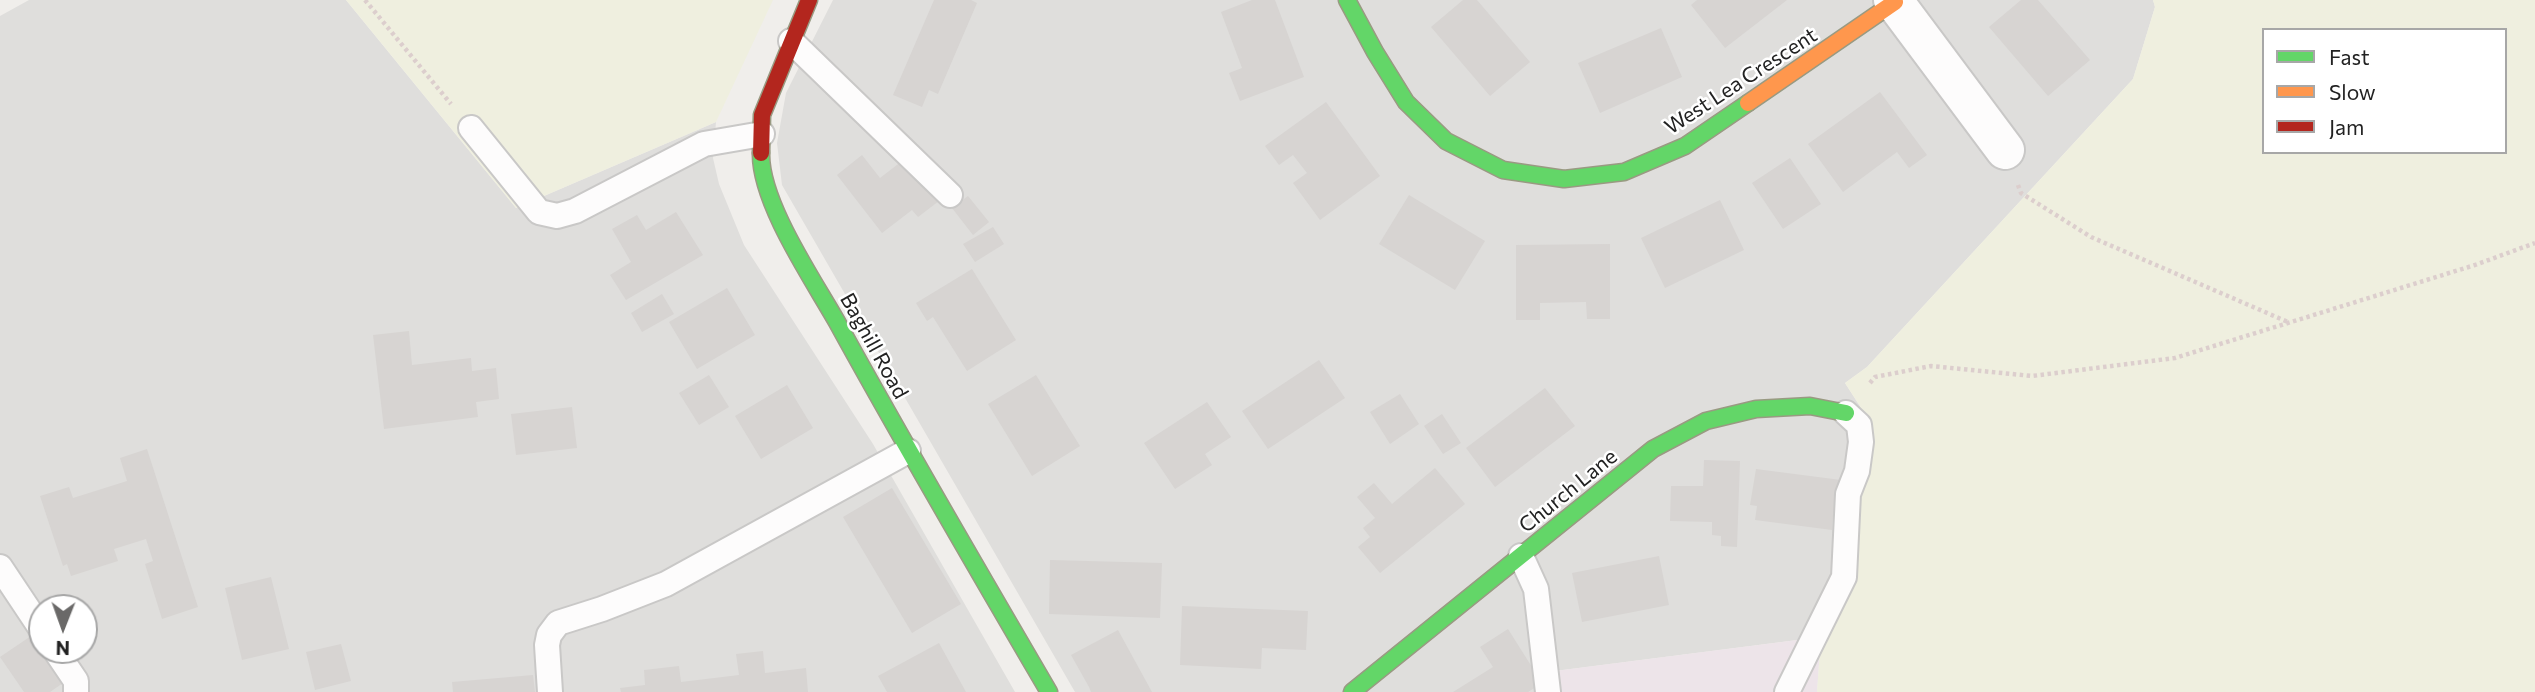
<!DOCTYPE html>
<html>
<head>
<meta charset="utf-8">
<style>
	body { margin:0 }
	#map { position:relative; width:2535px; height:692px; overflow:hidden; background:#f0eeeb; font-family:Commissioner,sans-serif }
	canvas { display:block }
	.legend { position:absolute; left:2262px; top:28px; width:245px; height:126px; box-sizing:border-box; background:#fff; border:2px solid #a7a7a7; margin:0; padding:9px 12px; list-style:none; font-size:21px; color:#222 }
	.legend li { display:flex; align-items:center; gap:14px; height:35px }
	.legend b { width:35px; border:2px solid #a7a7a7 }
	.north { position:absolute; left:28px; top:594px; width:70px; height:70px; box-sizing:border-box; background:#fff; border:2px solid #a7a7a7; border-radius:50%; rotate:181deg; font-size:19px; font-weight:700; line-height:28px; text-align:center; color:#222 }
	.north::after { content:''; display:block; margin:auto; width:24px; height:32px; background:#6a6968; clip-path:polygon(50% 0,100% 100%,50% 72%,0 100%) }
</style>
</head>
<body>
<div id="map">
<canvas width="2535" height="692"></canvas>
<ul class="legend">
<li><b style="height:9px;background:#63d668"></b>Fast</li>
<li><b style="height:9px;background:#ff974d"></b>Slow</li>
<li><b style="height:9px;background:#b3261e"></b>Jam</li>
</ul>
<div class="north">N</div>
</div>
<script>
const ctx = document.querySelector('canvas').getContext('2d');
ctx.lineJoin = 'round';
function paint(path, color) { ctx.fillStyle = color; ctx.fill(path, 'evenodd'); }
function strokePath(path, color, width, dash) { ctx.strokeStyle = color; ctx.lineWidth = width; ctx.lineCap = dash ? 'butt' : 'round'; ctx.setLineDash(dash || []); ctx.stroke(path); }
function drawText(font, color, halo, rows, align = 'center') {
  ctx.font = font + ' Commissioner,sans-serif'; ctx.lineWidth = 5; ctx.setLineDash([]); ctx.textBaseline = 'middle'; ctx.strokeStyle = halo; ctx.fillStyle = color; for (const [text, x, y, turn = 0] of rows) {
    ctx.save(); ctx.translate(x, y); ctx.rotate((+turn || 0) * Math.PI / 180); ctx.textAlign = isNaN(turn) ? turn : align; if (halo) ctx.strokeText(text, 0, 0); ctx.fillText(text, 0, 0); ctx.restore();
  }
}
paint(new Path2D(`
	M29 0H346L516 208 716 122 713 158 719 184 744 245 873 444 1015 692H0V16ZM42 608H84V650H42Z
	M833 0H2153L2155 7 2133 79 1867 367 1845 383 1865 414 1867 440 1851 579 1821 637 1555 671 1556 692H1075L782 185 777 143 786 93Z`), '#dfdedc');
paint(new Path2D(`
	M1821 637 1817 692H1556L1555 671Z`), '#ede4e9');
paint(new Path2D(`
	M346 0H773L716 122 516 208Z
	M2153 0H2535V692H1817L1821 637 1851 579 1867 440 1865 414 1845 383 1867 367 2133 79 2155 7ZM2264 30H2505V152H2264Z`), '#efefdf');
paint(new Path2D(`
	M934 0H971L977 3 938 94 929 90 922 107 893 95Z
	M1252 0H1275L1304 77 1240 101 1229 73 1242 68 1221 12Z
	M1463 0H1477L1530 62 1490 96 1431 27Z
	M1697 0H1787L1725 48 1691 5Z
	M2021 0H2038L2090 60 2048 96 1989 27Z
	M1661 28 1682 77 1600 113 1578 63Z
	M1880 92 1927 155 1909 168 1897 152 1843 192 1808 144Z
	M1326 102 1380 176 1320 220 1293 183 1307 173 1293 155 1279 165 1265 146Z
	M862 155 880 178 906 158 939 201 918 217 912 210 882 233 837 175Z
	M1790 158 1821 204 1783 229 1752 183Z
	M1409 195 1485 241 1455 290 1379 244Z
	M968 196 989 222 973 235 952 208Z
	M1720 200 1744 250 1665 288 1641 238Z
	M676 212 703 255 626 300 610 275 631 262 612 229 637 215 646 230Z
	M993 227 1004 244 975 262 963 244Z
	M1610 244V319H1587L1586 302 1540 303V320H1516V245Z
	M972 269 1016 340 967 371 933 317 927 321 916 303Z
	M727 288 755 335 697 369 669 322Z
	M662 294 674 314 642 332 631 313Z
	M409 331 412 365 471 358 472 371 496 368 499 399 476 402 478 417 384 429 373 335Z
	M1319 360 1345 398 1268 449 1242 411Z
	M709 375 729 407 699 425 679 393Z
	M1036 375 1080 446 1032 476 988 404Z
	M787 385 813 428 761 459 735 416Z
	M1545 388 1575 426 1495 487 1466 448Z
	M1400 394 1419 424 1390 444 1370 412Z
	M1207 402 1231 437 1205 454 1212 465 1175 489 1144 443Z
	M572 407 577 448 516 455 511 414Z
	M1442 414 1461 443 1443 454 1424 426Z
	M147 449 198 607 162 619 145 564 153 561 146 539 114 549 118 561 71 576 67 564 63 566 40 496 69 487 73 498 127 481 120 458Z
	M1704 460 1740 461 1737 547 1721 546V536L1712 535V522L1670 521 1671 486H1703Z
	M1435 468 1465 504 1380 573 1358 547 1370 537 1363 528 1375 518 1357 497 1374 483 1392 504Z
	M1756 469 1841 480 1837 517 1833 516 1832 530 1755 520 1757 506 1750 505Z
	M892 488 961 604 912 633 843 517Z
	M1659 556 1669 605 1582 622 1572 573Z
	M1050 560 1162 563 1160 618 1049 614Z
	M271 577 289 649 242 660 225 588Z
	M1182 606 1308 611 1306 650 1262 648 1261 669 1180 665Z
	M1508 629 1542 683 1528 692H1453L1493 667 1480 647Z
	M1118 630 1152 692H1091L1089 687 1071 655Z
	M31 636 63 683 50 692H24L0 657Z
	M939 643 966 692H887L878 676Z
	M341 644 351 681 315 690 306 652Z
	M763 651 765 673 806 668 808 692H621L620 688 645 685 644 670 679 666 681 682 739 675 736 654Z
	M533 675 535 692H453L452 682Z`), '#d7d4d2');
const lane = new Path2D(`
	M791 41 950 195
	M471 128 539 212 557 216 575 211 704 144 762 134
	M1521 556 1536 589 1548 692
	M0 567 42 630
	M55 650 76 681V692
	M550 692 547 645 549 635 558 623 602 609 666 584 908 451
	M1787 692 1844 577 1848 494 1857 471 1861 442 1859 425 1846 413`);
const street = new Path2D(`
	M1893 0 2005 150`);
const fast = new Path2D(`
	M1347 0 1375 52 1406 102 1446 141 1503 170 1564 179 1624 172 1685 146 1748 103
	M761 153C760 202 812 278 837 322 905 446 977 569 1049 692
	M1352 692 1653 449 1706 421 1756 409 1810 406 1846 413`);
const slow = new Path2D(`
	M1748 103 1895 2`);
const jam = new Path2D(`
	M761 153 762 115 809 0`);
strokePath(lane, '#c9c8c7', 28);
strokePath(street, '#c9c8c7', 42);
strokePath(fast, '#999a82', 19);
strokePath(slow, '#999a82', 19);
strokePath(jam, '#999a82', 19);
strokePath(new Path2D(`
	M365 0 451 104
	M2018 185 2021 193 2091 237 2288 322
	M1870 383 1875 377 1931 366 2032 376 2175 358 2475 265 2535 243`), '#dccecd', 4.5, [3.5, 3.5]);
strokePath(lane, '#fdfcfc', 24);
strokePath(street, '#fdfcfc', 38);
strokePath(fast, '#63d668', 16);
strokePath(slow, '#ff974d', 16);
strokePath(jam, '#b3261e', 16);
drawText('21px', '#222', '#fff', [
	["West Lea Crescent",1741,81,-33],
	["Baghill Road",874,346,61],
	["Church Lane",1568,491,-39]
]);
</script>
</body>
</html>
